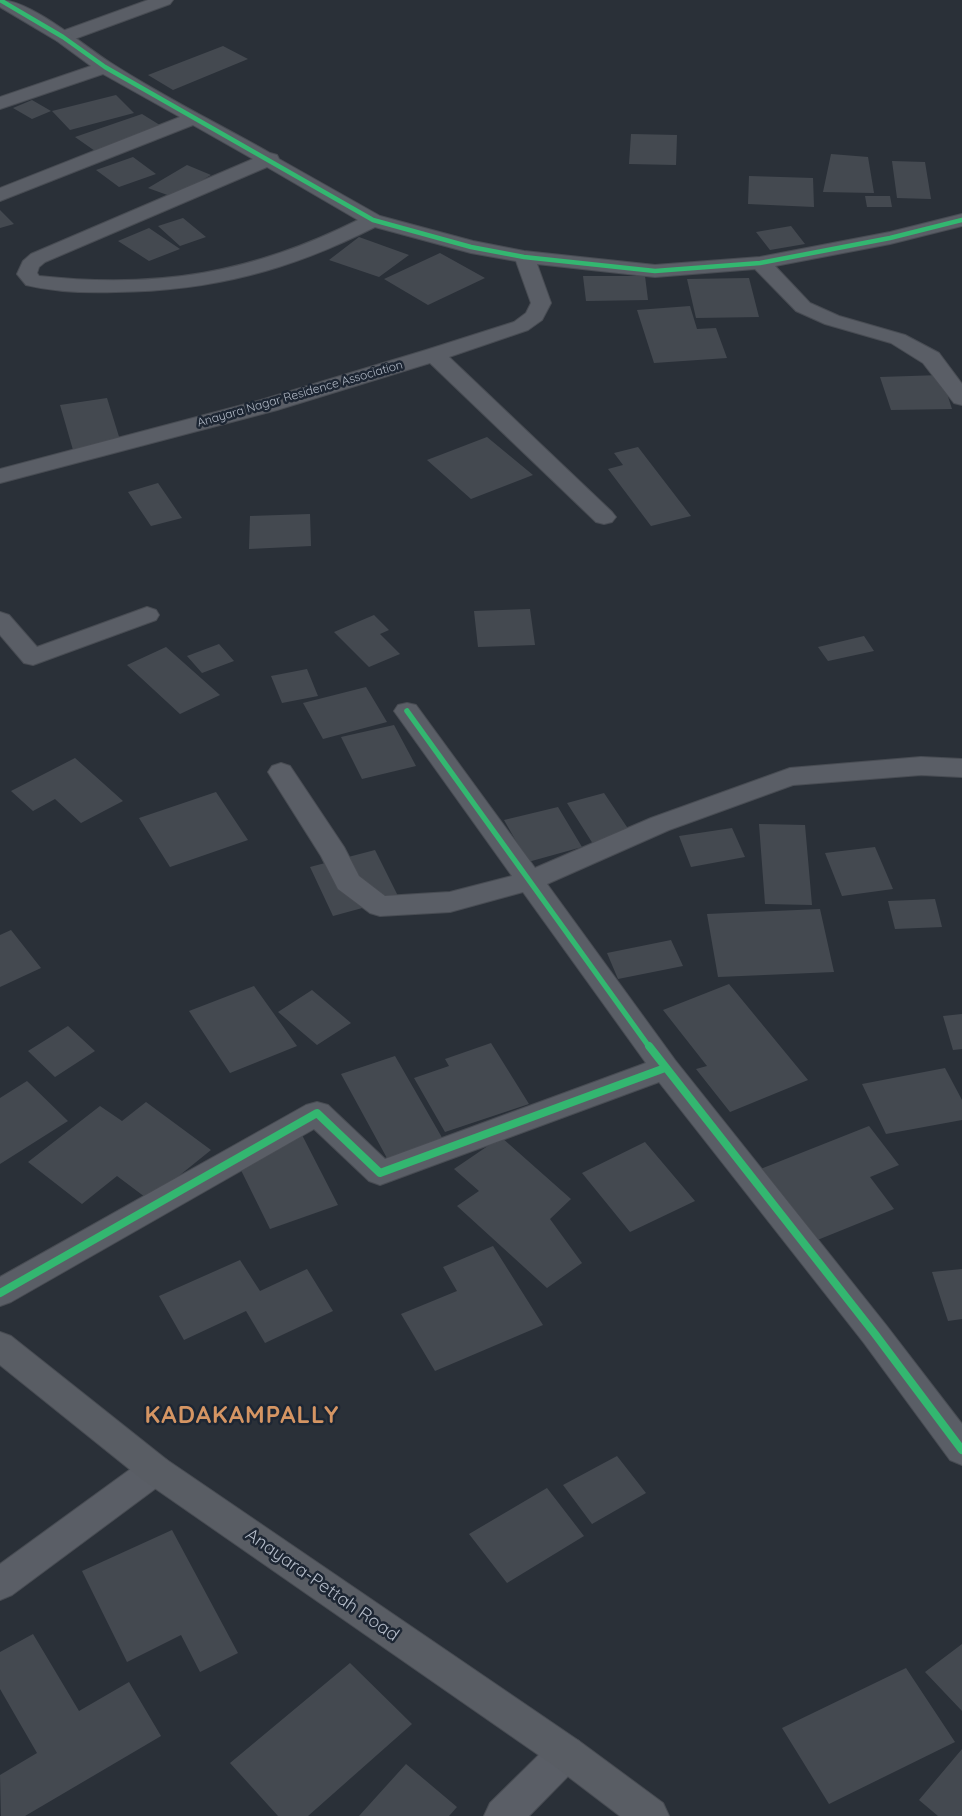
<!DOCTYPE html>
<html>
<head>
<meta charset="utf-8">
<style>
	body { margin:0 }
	canvas { display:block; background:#2a3038 }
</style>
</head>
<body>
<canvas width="962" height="1816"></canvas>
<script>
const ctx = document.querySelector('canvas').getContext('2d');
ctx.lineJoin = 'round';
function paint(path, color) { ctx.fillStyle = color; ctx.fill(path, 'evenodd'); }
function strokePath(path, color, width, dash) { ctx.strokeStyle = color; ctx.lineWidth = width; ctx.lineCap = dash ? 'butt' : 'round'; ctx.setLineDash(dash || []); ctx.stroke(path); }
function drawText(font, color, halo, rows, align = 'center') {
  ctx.font = font + ' Quicksand,sans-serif'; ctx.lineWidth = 5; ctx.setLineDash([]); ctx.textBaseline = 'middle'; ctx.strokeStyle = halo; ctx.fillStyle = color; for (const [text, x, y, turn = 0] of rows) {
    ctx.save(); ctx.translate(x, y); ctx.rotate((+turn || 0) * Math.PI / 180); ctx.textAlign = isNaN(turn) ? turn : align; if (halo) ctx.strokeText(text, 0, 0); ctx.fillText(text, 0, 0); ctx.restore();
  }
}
paint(new Path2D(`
	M223 46 248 59 173 90 148 75Z
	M116 95 134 113 70 130 52 111Z
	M32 100 51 111 32 119 13 108Z
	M142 114 163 127 95 151 75 137Z
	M631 134 677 135 676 165 629 164Z
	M831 154 868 157 874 193 823 192Z
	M133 157 156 174 119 187 96 170Z
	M892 161 925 162 931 199 897 198Z
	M187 165 211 175 173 197 148 188Z
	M749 176 813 178 814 207 748 204Z
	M865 196H890L892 207H867Z
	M0 210 14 224 0 228Z
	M183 218 206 237 180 246 158 226Z
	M791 226 805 244 770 250 756 232Z
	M149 228 180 249 149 261 118 241Z
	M359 237 409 255 379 277 329 260Z
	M440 253 485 278 428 305 384 279Z
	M583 276H645L648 300 586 301Z
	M749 278 759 317 696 318 687 279Z
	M690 306 697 329 716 328 727 358 654 363 637 310Z
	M941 375 952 409 891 410 880 377Z
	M107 398 121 443 73 450 60 405Z
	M487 437 533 475 471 499 427 460Z
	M638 447 691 516 651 526 608 469 623 465 614 453Z
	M158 483 182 518 151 526 128 492Z
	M310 514 311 546 249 549 250 516Z
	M530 609 535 645 478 647 474 611Z
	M374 615 389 630 380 634 400 654 369 667 334 632Z
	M864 636 874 651 828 661 818 647Z
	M219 644 234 661 202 673 187 656Z
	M166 647 220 695 180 714 127 665Z
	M307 669 318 696 282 703 271 676Z
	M366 687 387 722 323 739 303 703Z
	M394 725 416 766 362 779 341 737Z
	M75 758 123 801 81 823 55 799 33 811 11 791Z
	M216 792 248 840 170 867 139 818Z
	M604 793 633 836 595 847 567 803Z
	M558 807 582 847 528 862 504 820Z
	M759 824 805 825 812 905 765 904Z
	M732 828 745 857 691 867 679 836Z
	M875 847 893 889 842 896 825 853Z
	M375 850 399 898 333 916 310 867Z
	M935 899 942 927 895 929 888 901Z
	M820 909 834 972 718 977 707 914Z
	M11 930 41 968 0 987V935Z
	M671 940 683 966 618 979 607 953Z
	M729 984 808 1080 730 1112 696 1069 707 1066 663 1010Z
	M254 986 297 1046 230 1073 189 1011Z
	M312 990 351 1023 317 1045 278 1012Z
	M962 1014V1049L953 1050 943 1016Z
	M68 1026 95 1051 55 1077 28 1051Z
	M491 1043 529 1104 445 1132 414 1078 449 1066 445 1059Z
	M395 1056 444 1141 388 1160 341 1074Z
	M945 1068 962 1100V1120L886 1134 862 1084Z
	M27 1081 68 1121 0 1164V1098Z
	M146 1102 211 1150 149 1200 117 1176 82 1204 28 1162 100 1106 122 1121Z
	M869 1126 899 1165 870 1177 894 1209 810 1243 758 1170Z
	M302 1135 338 1205 270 1229 235 1158Z
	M501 1137 571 1199 550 1219 582 1263 547 1288 457 1206 479 1191 454 1169Z
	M645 1142 695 1201 630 1232 582 1173Z
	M493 1246 543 1325 435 1371 401 1314 457 1291 443 1267Z
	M240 1260 260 1291 307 1269 333 1311 265 1343 246 1311 184 1340 159 1296Z
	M962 1269V1319L948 1321 932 1272Z
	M617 1456 646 1493 592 1524 563 1485Z
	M547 1488 584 1536 507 1583 469 1534Z
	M172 1530 238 1653 200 1672 181 1635 127 1662 82 1571Z
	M33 1634 79 1711 129 1682 161 1736 25 1816H1L0 1775 37 1753 0 1689V1652Z
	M962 1644V1711L925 1672Z
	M350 1663 412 1724 308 1816H278L230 1763Z
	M906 1668 955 1742 829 1804 782 1728Z
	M962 1749V1816H938L919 1800Z
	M406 1764 457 1807 449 1816H359Z`), '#444950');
const lane = new Path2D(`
	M148 0H173L170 4 69 41H57L54 37 57 33Z`);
const street = new Path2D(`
	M0 0C31 0 84 46 111 63 162 96 217 123 270 153L277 155 279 159 380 216 473 241 524 251 655 265 760 257 890 232 962 214V226L890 244 775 266 810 303 839 316 905 335 939 353 962 384V405L954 403 923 363 891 343 825 324 796 311 755 269 655 277 537 264 551 303 542 320 528 330 449 357 612 512 616 517 612 522 604 524 596 522 430 363 277 410 0 483V469L261 400 426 350 514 322 526 313 531 303 516 261 471 253 375 227C290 270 212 291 116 292 87 293 55 292 26 285L17 274 23 261 31 254 253 159 193 125 0 201V188L180 117 103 74 0 109V97L91 66 57 41 0 7ZM267 167 358 220C252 273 158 289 39 276L37 273 39 267 45 262Z
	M147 607 156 610 159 615 156 620 33 665 24 663 0 635V612L9 615 37 647Z
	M407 703 416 705 535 868 651 818 790 768 921 757 962 759V777L921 775 793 785 669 830 547 884 675 1060 886 1325 962 1424V1465L950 1460 864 1343 659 1082 380 1185 369 1181 314 1129 11 1302 0 1306V1277L306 1105 317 1102 328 1105 385 1159 646 1063 523 892 450 912 380 916 370 913 338 889 321 856 268 772 272 766 281 763 290 766 344 847 359 876 385 896 450 892 512 876 394 711 398 705Z
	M155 1455 167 1460 172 1470 167 1480 12 1595 0 1600V1564L143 1460Z
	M566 1735 579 1741 585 1753 579 1765 529 1816H484L490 1803 553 1741Z`);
const secondary = new Path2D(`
	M0 1332 11 1336 167 1460 579 1741 663 1803 669 1816H620L553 1765 143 1480 0 1365Z`);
strokePath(lane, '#484c53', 2);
strokePath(street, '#484c53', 2);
strokePath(secondary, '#484c53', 2);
paint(lane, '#5a5e66');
paint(street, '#5a5e66');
paint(secondary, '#595d64');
strokePath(new Path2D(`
	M0 0 63 37 105 67 373 220 471 247 524 257 655 271 760 263 890 238 962 220`), '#33b770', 4.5);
strokePath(new Path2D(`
	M407 711 650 1048`), '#33b770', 5.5);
strokePath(new Path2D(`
	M649 1046 875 1334 962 1450
	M0 1293 317 1113 380 1173 665 1068`), '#33b770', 8);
drawText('12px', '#b4bcc9', '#1d2633', [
	["Anayara Nagar Residence Association",300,394,-16]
]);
drawText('18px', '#b4bcc9', '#1d2633', [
	["Anayara-Pettah Road",322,1585,35]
]);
ctx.letterSpacing = '1px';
drawText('bold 24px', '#d59563', '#1d2633', [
	["KADAKAMPALLY",242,1416]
]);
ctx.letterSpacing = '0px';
</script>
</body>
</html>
